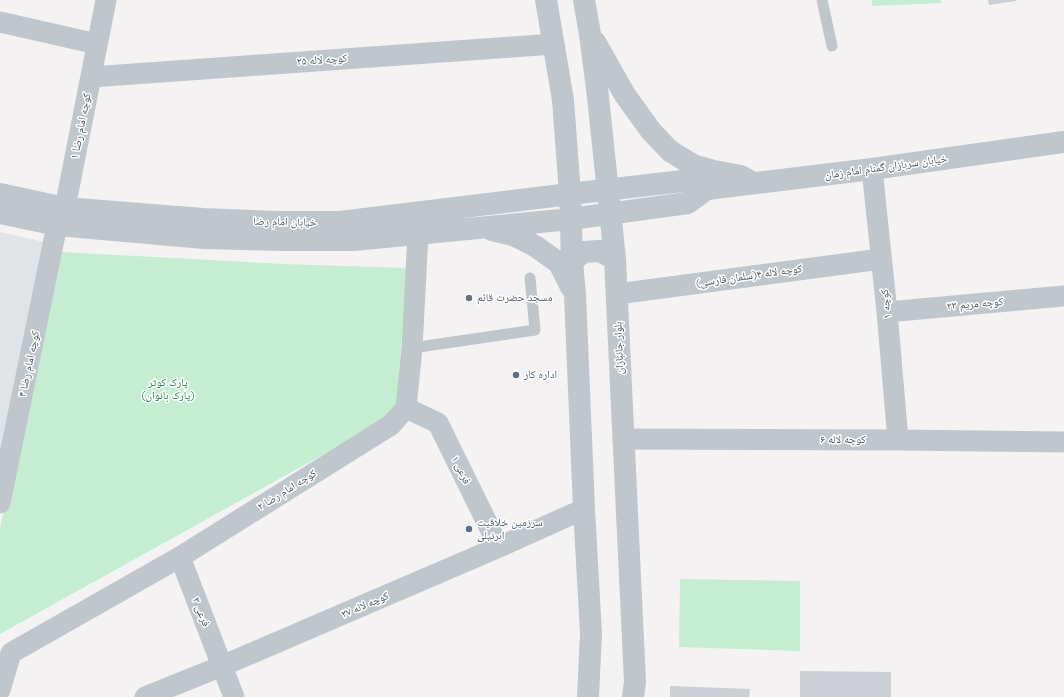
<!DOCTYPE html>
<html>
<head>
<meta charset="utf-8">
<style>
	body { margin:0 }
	canvas { display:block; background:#f4f2f2 }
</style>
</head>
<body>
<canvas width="1064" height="697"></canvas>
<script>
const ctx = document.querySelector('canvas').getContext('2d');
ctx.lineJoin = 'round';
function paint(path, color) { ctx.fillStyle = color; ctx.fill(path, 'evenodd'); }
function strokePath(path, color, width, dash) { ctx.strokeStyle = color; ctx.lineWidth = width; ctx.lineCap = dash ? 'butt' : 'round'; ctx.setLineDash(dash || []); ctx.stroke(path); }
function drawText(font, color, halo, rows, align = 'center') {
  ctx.font = font + ' Quicksand,"Noto Naskh Arabic",sans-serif'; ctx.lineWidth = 3; ctx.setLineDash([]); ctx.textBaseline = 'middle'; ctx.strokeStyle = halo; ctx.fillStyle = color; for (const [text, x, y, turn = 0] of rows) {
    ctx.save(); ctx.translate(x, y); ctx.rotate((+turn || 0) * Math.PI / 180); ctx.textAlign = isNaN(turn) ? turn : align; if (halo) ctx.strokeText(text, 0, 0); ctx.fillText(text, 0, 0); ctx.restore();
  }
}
paint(new Path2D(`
	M0 232 53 244 0 480Z`), '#e1e4e6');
paint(new Path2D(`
	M872 0H941V3L872 6Z
	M62 252 283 264 407 268 396 414 0 634V528Z
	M680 579 800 581V651L679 647Z`), '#c5edd2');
paint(new Path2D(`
	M988 0H1016V1L989 5Z
	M800 671 891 672V697H800Z
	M670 686 750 689 749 697H670Z`), '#cccfd4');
strokePath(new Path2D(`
	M822 0 832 46
	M412 348 535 330 530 278`), '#bfc7cd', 11);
strokePath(new Path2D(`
	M0 22 97 44
	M91 77 554 44
	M872 169 887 312 898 440
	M65 208 106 0
	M617 294 881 259
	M887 312 1064 296
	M406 408 438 423 499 547
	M623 439 898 440 1064 442
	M0 503 57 225
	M180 557 234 697
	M11 653 180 557 391 425 406 408 412 348 418 234
	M0 690 11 653
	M145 697 222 666 499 547 584 509`), '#bfc7cd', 21);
strokePath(new Path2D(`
	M546 0 563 100 570 194 572 261 575 295 584 509 591 633 588 697
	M584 0 590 34 598 97 615 259 635 682 633 697
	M595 42 625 95 651 131 670 151 693 165 714 171 741 176 748 180
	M0 194 65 208 203 219 278 222H340L570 194 683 181 707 189 872 169 1064 142
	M0 213 57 225 204 238 282 240H354L571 219 688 203 707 189
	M492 230 513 235 535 246 559 263 571 287
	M572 261 584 252 599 251 615 259`), '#bfc7cd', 22);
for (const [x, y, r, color] of [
	[469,298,4,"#6b7280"],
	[516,375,4,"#5c6f8a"],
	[469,529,4,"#5c6f8a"]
]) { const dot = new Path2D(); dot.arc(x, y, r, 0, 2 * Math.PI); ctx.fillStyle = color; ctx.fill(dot); strokePath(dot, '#fff', 1.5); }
drawText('11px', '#4b565e', '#fff', [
	["کوچه لاله ۲۵",322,60,-4],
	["کوچه امام رضا ۱",81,126,-79],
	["خیابان سربازان گمنام امام زمان",886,167,-8],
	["خیابان امام رضا",285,222,1],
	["کوچه لاله ۴(سلمان فارسی)",749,276,-8],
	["کوچه ۱",886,304,-96],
	["کوچه مریم ۲۳",975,304,-5],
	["بلوار جانبازان",619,348,-92],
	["کوچه امام رضا ۴",29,364,-78],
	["کوچه لاله ۶",843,440],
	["فرعی ۱",461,470,64],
	["کوچه امام رضا ۲",287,490,-32],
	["کوچه لاله ۲۷",365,605,-23],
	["فرعی ۳",201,612,68]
]);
drawText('11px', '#5b616d', '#fff', [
	["مسجد حضرت قائم",477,298]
], 'left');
drawText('11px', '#4e5e75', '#fff', [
	["اداره کار",524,375],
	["سرزمین خلاقیت",477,523],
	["ابرنیلی",477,536]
], 'left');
drawText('11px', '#207c48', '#fff', [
	["پارک کوثر",168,383],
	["(پارک بانوان)",168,396]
]);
</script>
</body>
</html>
